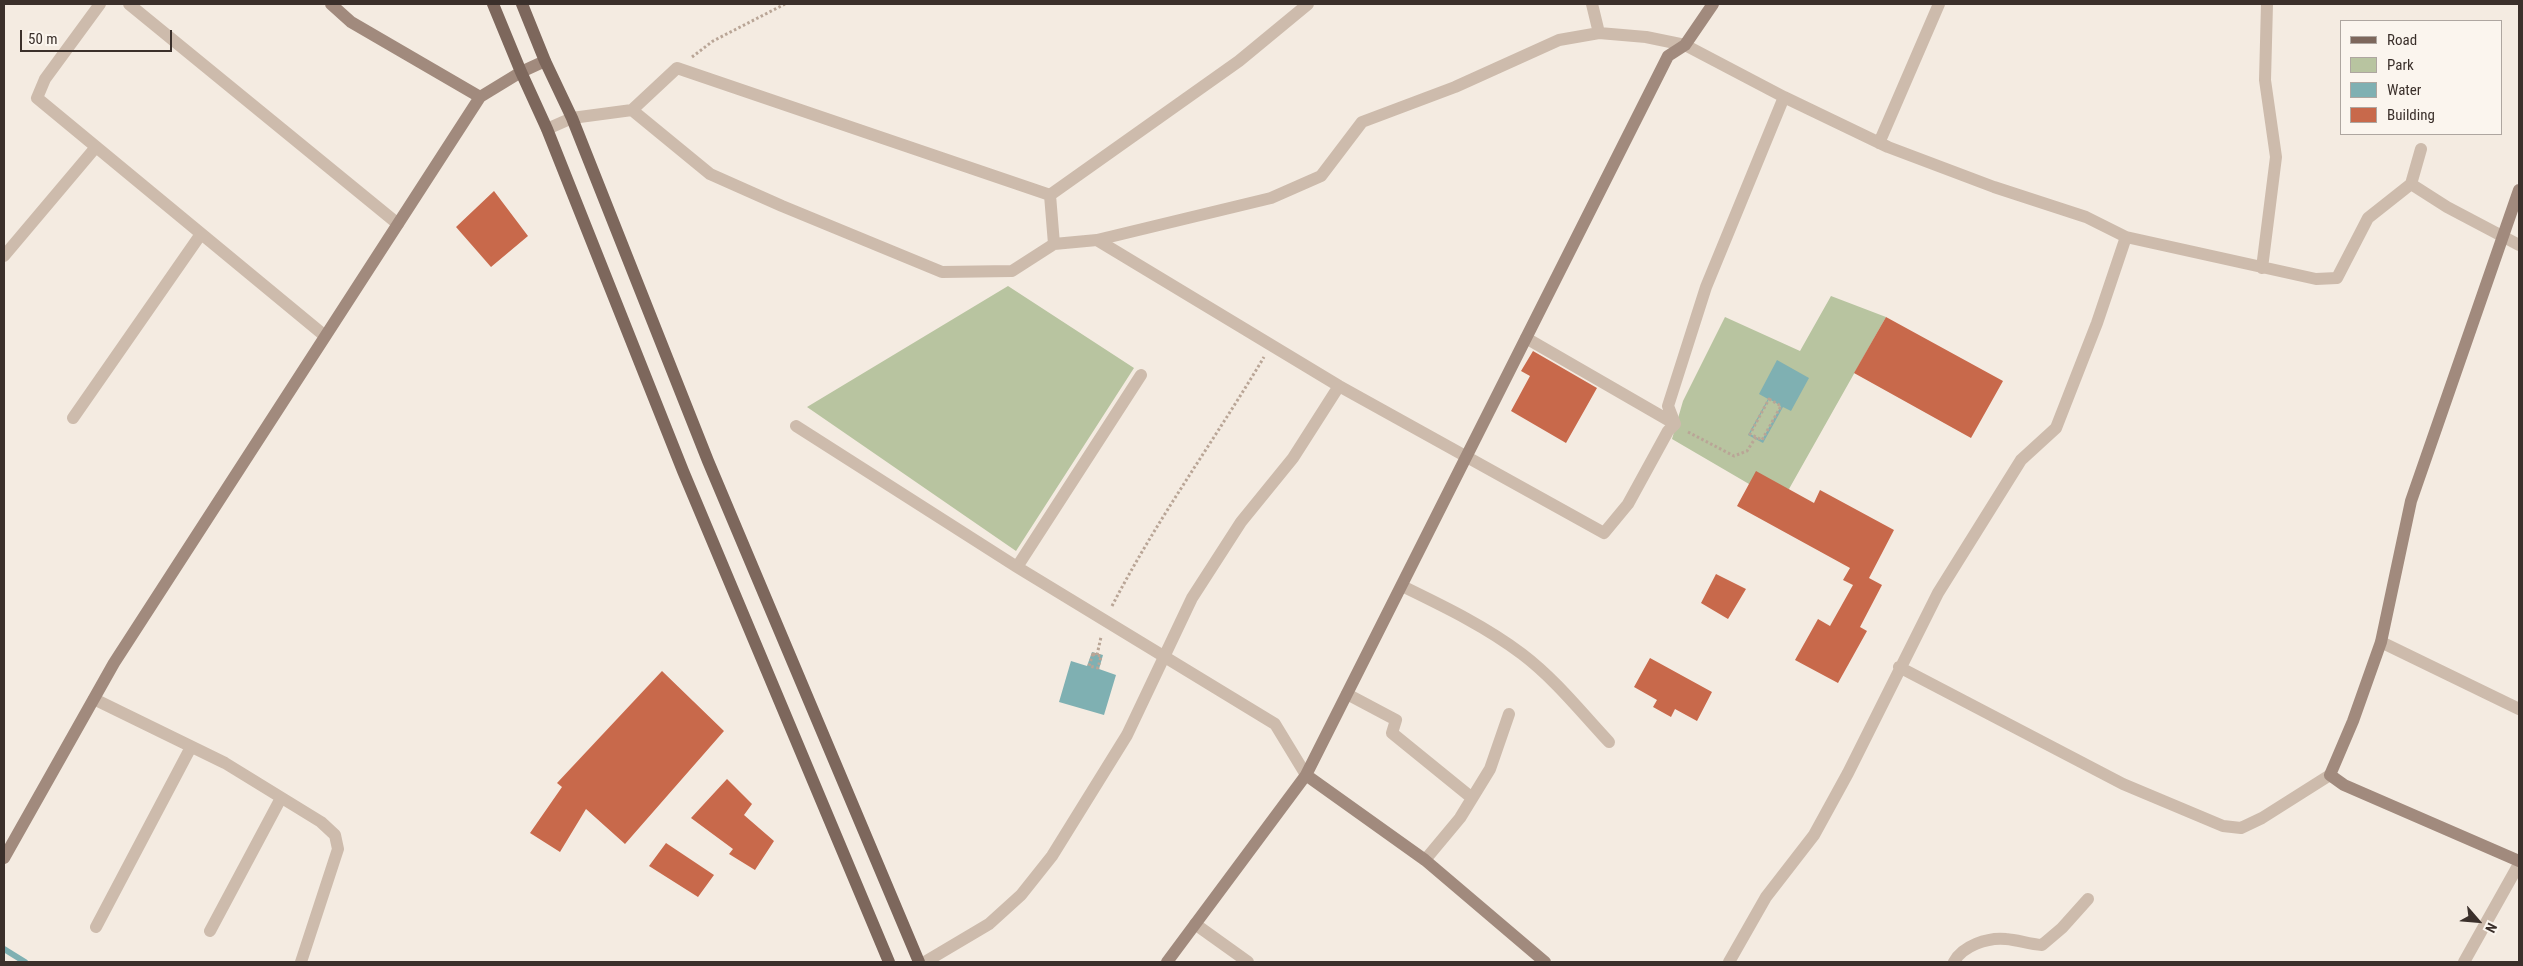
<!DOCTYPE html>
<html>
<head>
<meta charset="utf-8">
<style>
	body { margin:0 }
	#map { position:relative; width:2523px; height:966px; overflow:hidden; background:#f4ebe1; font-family:"Roboto Condensed",sans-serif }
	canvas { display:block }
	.frame { position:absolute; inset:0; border:5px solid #3b302b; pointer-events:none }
	.legend { position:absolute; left:2340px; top:20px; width:162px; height:115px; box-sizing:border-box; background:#fbf5ee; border:1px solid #aea6a0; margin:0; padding:6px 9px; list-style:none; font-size:15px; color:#3b302b }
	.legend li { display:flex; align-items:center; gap:10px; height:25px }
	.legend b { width:25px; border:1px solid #aea6a0 }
	.north { position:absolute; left:2453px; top:896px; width:50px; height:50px; -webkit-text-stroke:4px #fbf5ee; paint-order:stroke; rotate:117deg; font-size:14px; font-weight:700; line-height:20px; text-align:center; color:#3b302b }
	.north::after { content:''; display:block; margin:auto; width:18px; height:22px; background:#3b302b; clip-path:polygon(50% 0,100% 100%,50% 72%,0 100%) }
	.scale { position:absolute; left:20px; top:30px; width:152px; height:22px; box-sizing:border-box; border:2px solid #3b302b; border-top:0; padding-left:6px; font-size:15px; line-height:18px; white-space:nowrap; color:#3b302b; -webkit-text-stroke:4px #fbf5ee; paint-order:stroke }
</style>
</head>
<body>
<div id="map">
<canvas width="2523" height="966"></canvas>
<div class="frame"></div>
<ul class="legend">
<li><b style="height:6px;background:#7d675c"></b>Road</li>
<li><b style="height:14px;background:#b8c4a0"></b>Park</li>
<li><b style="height:14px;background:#7fb0b2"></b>Water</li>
<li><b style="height:14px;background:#c8694b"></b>Building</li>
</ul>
<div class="north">N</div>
<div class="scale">50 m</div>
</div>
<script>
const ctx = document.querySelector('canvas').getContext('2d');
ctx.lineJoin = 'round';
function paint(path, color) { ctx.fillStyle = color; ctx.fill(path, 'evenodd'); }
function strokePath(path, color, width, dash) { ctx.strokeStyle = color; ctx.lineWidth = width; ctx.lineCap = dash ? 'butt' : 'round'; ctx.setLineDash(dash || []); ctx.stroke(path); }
paint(new Path2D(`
	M1008 286 1134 368 1016 551 807 407Z
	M1831 296 1886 317 1789 489 1749 484 1672 439 1683 401 1725 317 1800 351Z`), '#b8c4a0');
paint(new Path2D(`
	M1777 360 1809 378 1791 411 1783 407 1763 443 1748 435 1768 399 1759 394ZM1769 399 1781 406 1762 440 1750 434Z
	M1092 652 1103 655 1099 669 1116 675 1104 715 1059 702 1071 661 1087 666Z`), '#7fb0b2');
strokePath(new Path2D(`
	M4 949 25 962`), '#7fb0b2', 6);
paint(new Path2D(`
	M494 191 528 236 491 267 456 227Z
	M1886 317 2003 381 1971 438 1854 373Z
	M1533 351 1597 388 1566 443 1511 411 1530 376 1521 371Z
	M1756 471 1814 503 1820 490 1894 530 1869 578 1882 585 1860 627 1867 631 1838 683 1795 660 1818 619 1830 626 1853 585 1843 580 1850 568 1737 506Z
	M1716 574 1746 589 1728 619 1701 603Z
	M1650 658 1712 692 1697 721 1675 709 1671 717 1653 707 1657 700 1634 687Z
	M662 671 724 731 625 844 586 809 560 852 530 833 562 787 557 783Z
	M727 779 752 804 744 815 774 841 755 870 729 854 733 849 691 818Z
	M666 843 714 875 698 897 649 866Z`), '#c8694b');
strokePath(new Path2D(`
	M692 57 713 41 785 4
	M1769 399 1781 406 1762 440 1750 434Z
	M1688 432 1734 456 1747 451 1756 437
	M1112 606C1157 519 1214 441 1264 357
	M1093 654 1101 656 1098 668 1089 666Z
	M1097 655 1101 637`), '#b9a596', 3, [2.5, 2.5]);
strokePath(new Path2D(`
	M100 4 45 79 37 98 325 336
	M129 4 398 224
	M1592 4 1599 33
	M632 110 677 68 1050 195
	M547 129 572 118 632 110 710 174 782 206 942 272 1012 271 1054 244 1097 240 1271 198 1321 176 1362 122 1455 87 1559 40 1599 33 1646 37 1685 45 1784 97 1888 147 1994 187 2086 217 2126 237 2316 279 2337 278 2368 218 2411 184 2421 149
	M1879 143 1939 4
	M2411 184 2447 207 2519 245
	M1097 240 1339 386 1604 533 1628 504 1668 431 1675 424 1668 406 1706 287 1784 97
	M1054 244 1050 195 1239 61 1308 4
	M4 256 96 147
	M2262 268 2276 157 2265 80 2267 4
	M1526 338 1675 424
	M73 418 201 234
	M796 426 1017 567 1275 724 1306 775
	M1017 567 1141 375
	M1402 586C1443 606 1485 626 1522 654 1555 679 1581 712 1609 742
	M2381 642 2519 709
	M1899 667 2123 784 2223 826 2241 828 2262 818 2330 775
	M1347 694 1396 720 1392 733 1472 798
	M94 699 225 763 321 822 335 835 338 849 301 962
	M1425 860 1460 818 1490 769 1509 714
	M1195 924 1248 962
	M96 927 191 747
	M210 931 281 798
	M925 962 989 924 1021 895 1052 856 1127 735 1192 598 1241 522 1293 458 1339 386
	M1729 962 1766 897 1814 835 1848 773 1938 593 2021 460 2056 428 2097 323 2126 237
	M1954 962C1962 946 1988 937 2006 939 2018 940 2029 944 2042 945L2062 928 2088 899
	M2464 962 2519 864`), '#cdbbac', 12);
strokePath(new Path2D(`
	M331 4 351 22 480 97
	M2519 190 2411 501 2381 642 2353 721 2330 775 2344 785 2519 861
	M1306 775 1425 860 1545 962
	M4 858 114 663 480 97 521 72 545 61
	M1167 962 1306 775 1668 56 1685 45 1713 4`), '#a18a7d', 12);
strokePath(new Path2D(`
	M493 4 521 72 547 129 683 471 889 962
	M522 4 545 61 572 118 708 461 919 962`), '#7d675c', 12);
</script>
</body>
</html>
